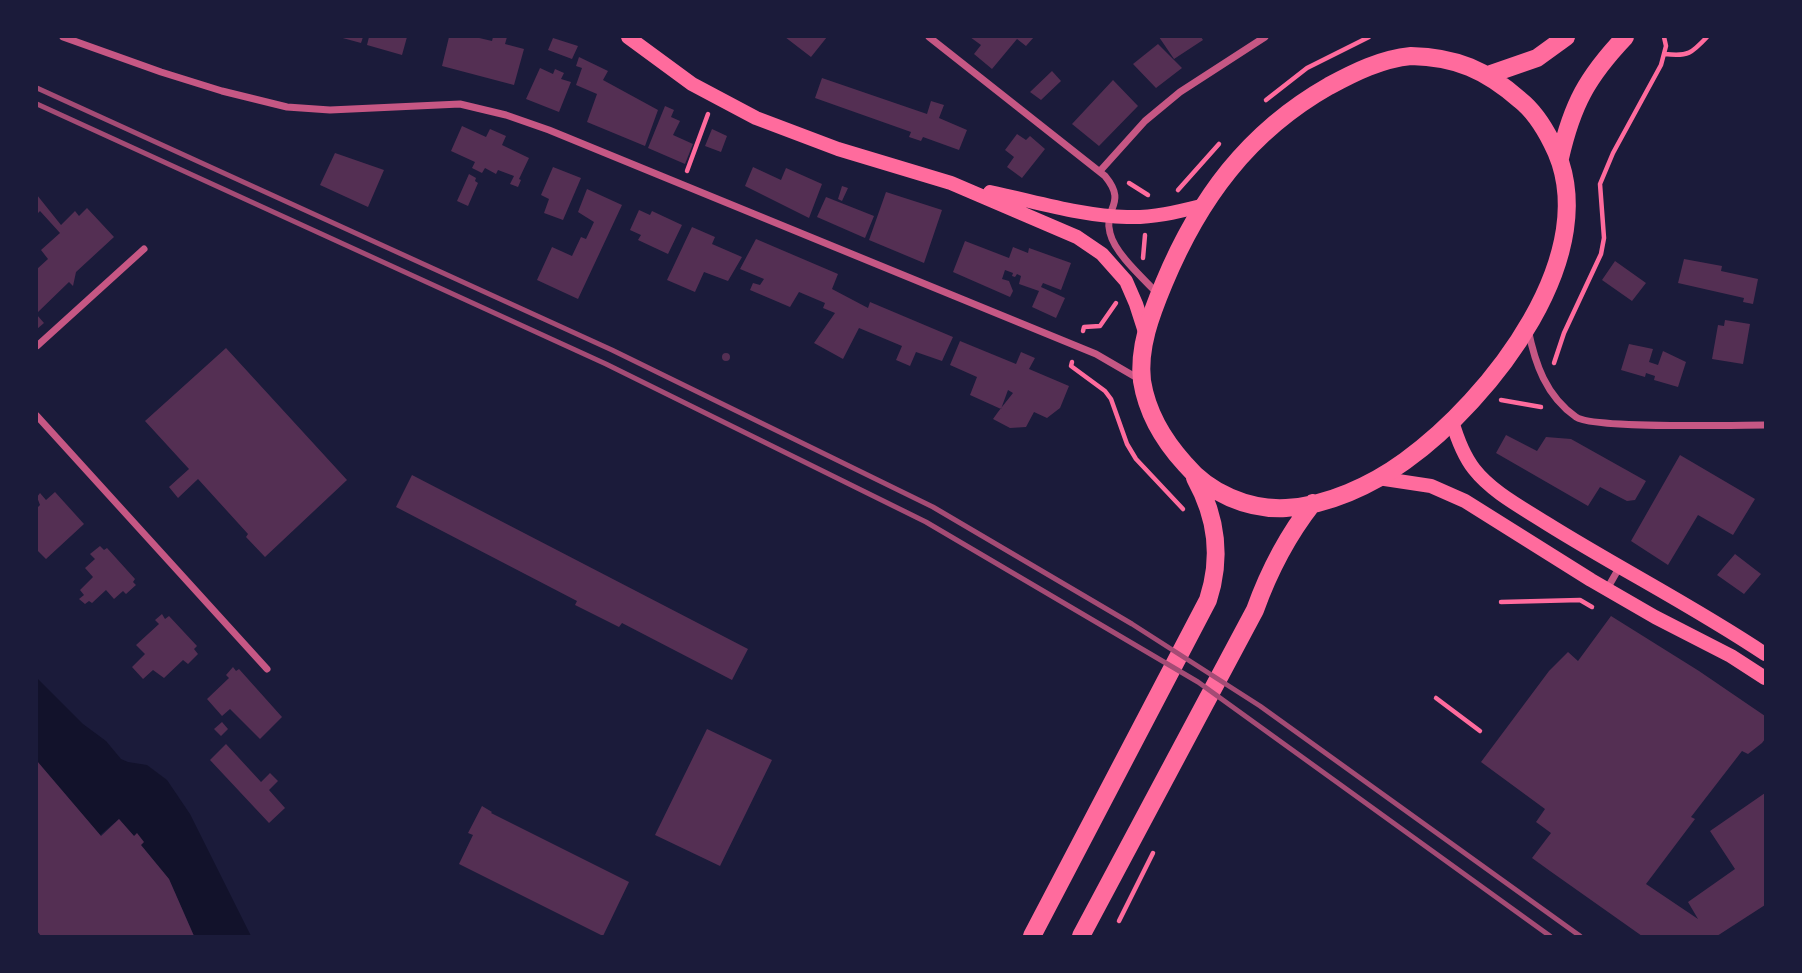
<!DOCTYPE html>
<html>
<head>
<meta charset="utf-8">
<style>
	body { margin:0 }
	#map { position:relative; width:1802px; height:973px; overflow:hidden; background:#1b1b3a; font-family:"Roboto Condensed",sans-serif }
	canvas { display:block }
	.frame { position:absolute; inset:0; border:38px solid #1b1b3a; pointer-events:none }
</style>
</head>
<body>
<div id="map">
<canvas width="1802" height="973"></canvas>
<div class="frame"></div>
</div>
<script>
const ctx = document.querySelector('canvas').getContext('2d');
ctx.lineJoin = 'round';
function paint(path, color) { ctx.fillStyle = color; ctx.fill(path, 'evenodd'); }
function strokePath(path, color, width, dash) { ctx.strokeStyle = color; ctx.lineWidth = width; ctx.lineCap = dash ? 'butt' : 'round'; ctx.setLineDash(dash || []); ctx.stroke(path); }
paint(new Path2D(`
	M37 678 83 724 106 741 121 759 128 762 147 765 167 780 190 814 251 936H194L169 879 141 845 137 834 134 836 119 819 100 835 37 761Z`), '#12122b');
paint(new Path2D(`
	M339 37H363L361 43Z
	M369 37H407L402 55 367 45Z
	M449 37H475L492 41 493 37H507L505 44 524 49 514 85 442 66Z
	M785 37H827L811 57Z
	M970 37H1034L1026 46 1017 39 992 69 974 54 981 45Z
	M1159 37H1201L1203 40 1174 59Z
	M553 38 578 46 572 59 548 50Z
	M1158 44 1182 68 1156 88 1133 64Z
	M579 57 608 71 603 80 658 110 645 146 587 122 597 94 576 85 582 68 576 66Z
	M540 68 553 74 555 69 564 73 561 79 571 82 559 112 526 99Z
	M1052 71 1061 81 1041 100 1030 92Z
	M822 78 927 114 931 101 944 105 939 118 967 130 959 150 923 137 921 141 909 137 911 132 815 98Z
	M1113 80 1138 106 1099 146 1072 124Z
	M665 106 674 110 671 117 680 121 673 135 693 144 685 164 648 148Z
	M462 126 486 137 490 129 506 136 502 145 529 158 519 179 521 180 518 187 510 184 514 176 498 170 496 174 485 168 482 173 472 168 475 162 451 151Z
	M712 129 727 136 721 152 705 146Z
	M1017 134 1026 140 1030 136 1045 149 1022 178 1007 167 1014 157 1005 150Z
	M335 153 384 170 368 207 320 185Z
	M553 167 581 178 563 220 544 213 549 199 541 195Z
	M753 167 781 180 786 168 822 184 809 218 745 186Z
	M469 174 476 178 475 181 478 183 468 206 457 201Z
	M842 186 848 188 842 201 838 199Z
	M587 189 622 205 578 299 537 280 552 247 572 256 581 237 586 239 594 222 578 212Z
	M886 192 942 210 924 263 869 240Z
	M37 195 61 225 75 211 79 216 87 208 114 237 76 272 73 286 69 282 37 313V269L48 259 41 250 60 233 40 211 37 214Z
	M826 197 874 216 865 238 817 217Z
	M639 210 650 215 652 211 682 225 668 254 638 240 641 235 630 230Z
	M692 227 715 237 712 244 742 257 728 281 704 272 695 292 667 280Z
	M756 239 838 274 832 289 868 308 870 302 953 337 942 361 916 352 910 366 896 360 902 346 859 328 843 359 814 343 835 313 823 308 825 303 799 292 790 307 750 290 753 283 760 285 764 279 740 269Z
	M965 241 1009 258 1013 247 1028 253 1029 248 1071 263 1061 290 1043 283 1041 287 1065 298 1056 318 1032 307 1039 291 1019 284 1021 276 1017 274 1015 277 1012 276 1013 273 1005 270 1002 279 1009 281 1013 291 1010 297 953 272Z
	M1684 259 1722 266 1721 271 1758 279 1753 304 1743 302 1744 298 1678 283Z
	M1615 261 1646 283 1632 301 1602 280Z
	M37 315 44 323 37 329Z
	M1725 320 1750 324 1743 364 1712 359 1718 325 1724 326Z
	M960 341 1016 364 1021 352 1035 358 1029 369 1069 386 1060 408 1047 418 1034 412 1026 427 1010 428 993 419 998 412 1013 393 1008 390 1001 409 970 395 977 377 950 365Z
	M1629 344 1653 349 1649 362 1658 365 1663 351 1686 362 1678 387 1654 380 1655 376 1646 373 1645 377 1621 370Z
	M226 348 347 480 265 557 246 537 248 534 198 479 178 498 169 487 189 469 145 421Z
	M722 357a4 4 0 1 1 8 0a4 4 0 1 1-8 0Z
	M1506 435 1537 451 1546 437 1571 439 1646 481 1635 500 1627 501 1600 487 1588 506 1496 453Z
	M1680 455 1755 499 1733 535 1698 515 1668 565 1631 541Z
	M412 475 748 649 732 680 622 623 619 627 575 605 577 601 396 507Z
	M55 492 84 524 46 559 37 550V508L40 505 37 497 40 493 46 500Z
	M100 546 104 550 107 548 135 579 133 582 136 585 126 594 123 591 114 599 106 590 92 603 89 601 85 604 79 599 84 595 80 590 93 577 85 568 95 559 90 554Z
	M1735 554 1761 574 1744 594 1717 575Z
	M162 614 165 619 169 616 197 646 194 649 198 654 188 664 183 660 164 678 153 670 143 679 132 667 145 654 136 645 159 624 155 620Z
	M1611 616 1699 671 1765 716V739L1762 743 1748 754 1742 751 1691 817 1695 819 1646 884 1698 919 1688 902 1735 869 1710 831 1765 793V905L1717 936H1642L1550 871 1532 858 1551 833 1536 822 1545 809 1481 762 1549 671 1568 652 1578 661Z
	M233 667 236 671 239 669 282 717 260 739 230 709 222 716 207 699 229 678 226 675Z
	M222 722 228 729 221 736 214 729Z
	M707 729 772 760 720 866 655 835Z
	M226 744 261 782 270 773 278 781 269 790 285 808 269 823 210 760Z
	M37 761 101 836 119 819 134 836 137 833 144 842 141 845 169 879 194 936H41L37 931Z
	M482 806 492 812 491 813 629 882 603 936 459 864 473 835 468 833Z`), '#542f53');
strokePath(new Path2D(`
	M1665 54C1688 57 1692 53 1707 37
	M1266 100 1307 68 1369 37
	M687 171 708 114
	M1129 183 1148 195
	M1178 190 1219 144
	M1143 258 1145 235
	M1083 331 1084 327 1100 326 1116 303
	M1072 362 1071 366 1105 391 1111 399 1127 444 1136 459 1183 509
	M1554 363 1564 333 1601 254 1604 238 1600 184 1613 153 1661 65 1666 46 1664 37
	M1501 400 1541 407
	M1501 602 1580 600 1592 607
	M1436 698 1480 731
	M1119 921 1153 853`), '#ff6b9d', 4.5);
strokePath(new Path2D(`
	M63 37 161 72 222 91 287 107 330 110 460 104 506 115 549 130 1096 354 1139 379
	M929 37 1105 176C1128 204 1103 207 1110 233 1115 254 1144 279 1159 295
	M1100 171 1145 121 1180 92 1265 37
	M1528 329C1535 364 1546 396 1576 417 1592 429 1736 425 1765 425
	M37 346 144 249
	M37 416 267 669
	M1607 589 1619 568`), '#c65784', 7);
strokePath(new Path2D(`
	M628 37 692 84 756 118 838 149 951 183 1077 237 1102 254 1126 281 1136 304 1146 335
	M990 192C1034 201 1081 216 1127 217 1153 218 1177 212 1201 206
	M1452 421C1457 438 1463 455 1474 469 1492 492 1521 507 1546 523 1618 568 1695 607 1765 654
	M1378 478 1431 486 1465 501 1591 580 1655 617 1731 656 1765 678`), '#ff6b9d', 14);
strokePath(new Path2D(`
	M1411 56C1456 57 1486 70 1520 100 1534 111 1544 127 1552 143 1609 251 1489 401 1405 461 1372 485 1327 506 1286 508 1248 510 1209 493 1185 464 1164 441 1147 412 1142 381 1138 348 1151 314 1164 283 1199 199 1248 132 1329 86 1355 72 1381 59 1411 56Z
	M1488 75 1537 58 1566 37
	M1560 158C1572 105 1587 77 1625 37
	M1032 936 1208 600C1222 557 1217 518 1195 478
	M1081 936 1255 610C1269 571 1287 536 1313 503`), '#ff6b9d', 18);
strokePath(new Path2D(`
	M37 88 612 350 933 507 1132 624 1260 706 1580 936
	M37 104 606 364 926 522 1198 682 1550 936`), '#a44b75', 5);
</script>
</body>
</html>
